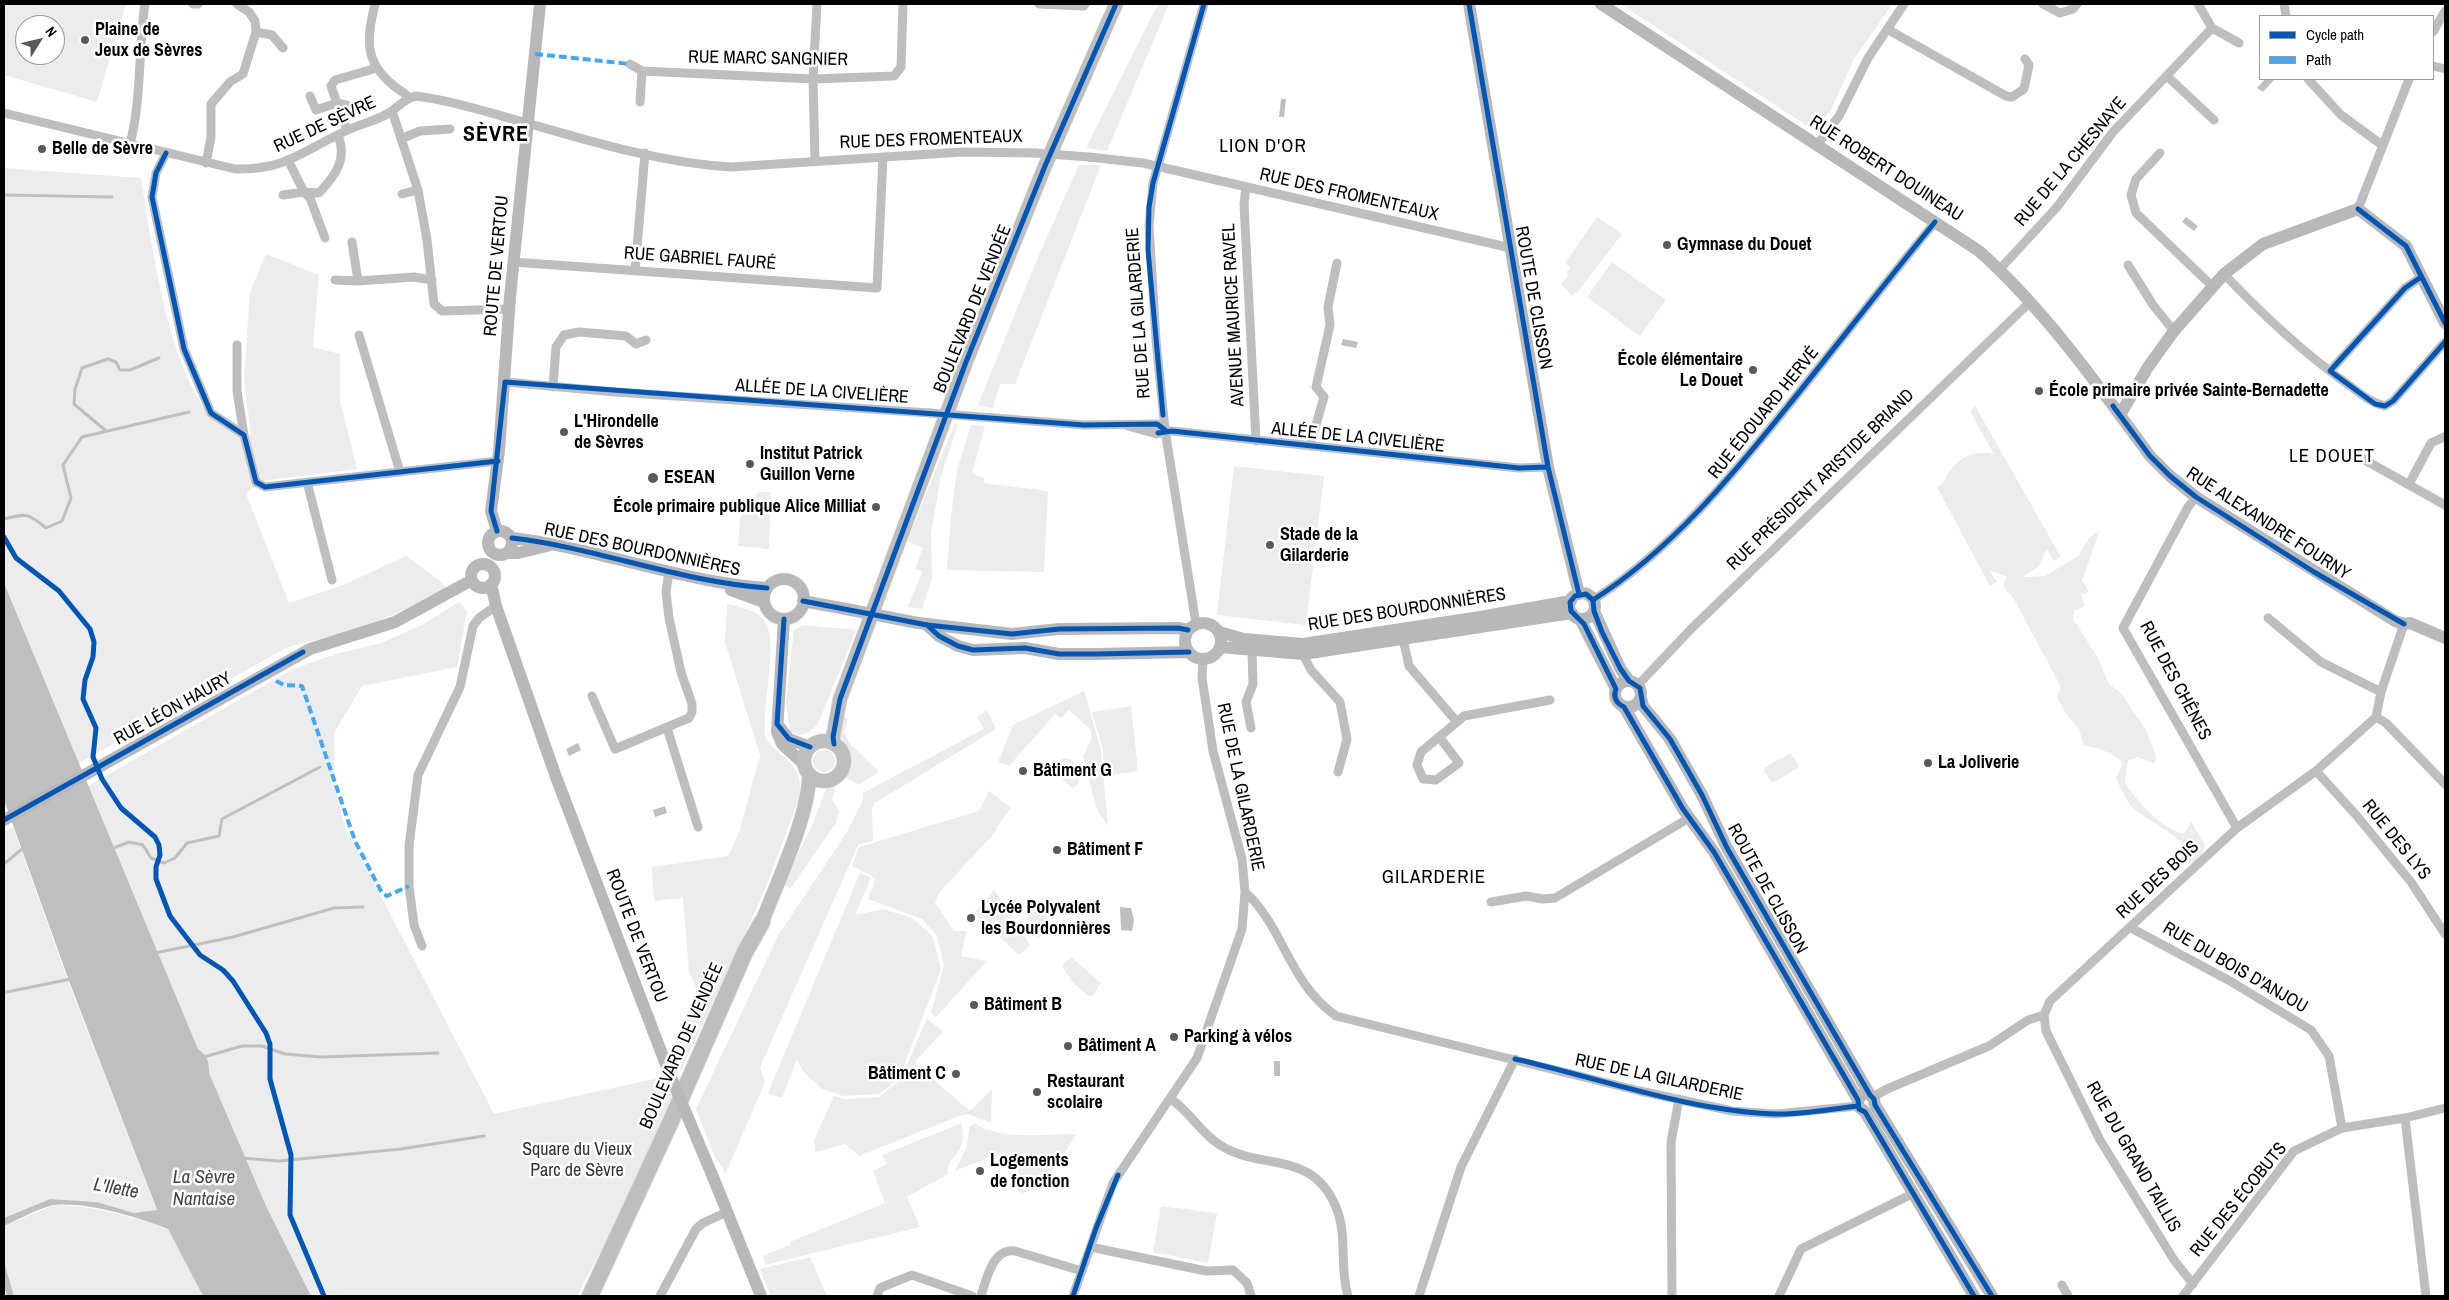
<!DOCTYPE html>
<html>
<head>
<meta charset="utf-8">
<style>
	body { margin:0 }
	#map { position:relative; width:2449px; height:1300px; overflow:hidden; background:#fff; font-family:"Archivo Narrow",sans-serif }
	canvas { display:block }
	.frame { position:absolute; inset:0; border:5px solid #000; pointer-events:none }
	.legend { position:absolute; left:2259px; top:15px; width:175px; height:65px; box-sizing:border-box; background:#fff; border:1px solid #999; margin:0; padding:6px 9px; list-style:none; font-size:15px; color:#000 }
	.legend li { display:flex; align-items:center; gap:10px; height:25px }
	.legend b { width:25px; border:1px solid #999 }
	.north { position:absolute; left:15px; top:15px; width:50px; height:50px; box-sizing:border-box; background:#fff; border:1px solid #999; border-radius:50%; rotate:54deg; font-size:14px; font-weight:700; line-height:20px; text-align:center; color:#000 }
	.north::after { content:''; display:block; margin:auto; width:18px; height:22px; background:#595959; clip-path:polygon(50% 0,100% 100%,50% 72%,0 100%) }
</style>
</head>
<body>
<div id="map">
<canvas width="2449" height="1300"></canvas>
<div class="frame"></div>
<ul class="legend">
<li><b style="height:6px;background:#0057b8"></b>Cycle path</li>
<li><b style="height:6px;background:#3fa9f5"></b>Path</li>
</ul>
<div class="north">N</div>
</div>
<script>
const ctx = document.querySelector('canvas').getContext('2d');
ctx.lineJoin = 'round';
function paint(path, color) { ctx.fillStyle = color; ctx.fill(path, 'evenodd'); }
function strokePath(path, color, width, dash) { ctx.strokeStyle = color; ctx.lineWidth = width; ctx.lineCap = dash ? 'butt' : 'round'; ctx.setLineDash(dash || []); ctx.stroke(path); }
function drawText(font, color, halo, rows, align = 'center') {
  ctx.font = font + ' "Archivo Narrow",sans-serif'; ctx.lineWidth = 5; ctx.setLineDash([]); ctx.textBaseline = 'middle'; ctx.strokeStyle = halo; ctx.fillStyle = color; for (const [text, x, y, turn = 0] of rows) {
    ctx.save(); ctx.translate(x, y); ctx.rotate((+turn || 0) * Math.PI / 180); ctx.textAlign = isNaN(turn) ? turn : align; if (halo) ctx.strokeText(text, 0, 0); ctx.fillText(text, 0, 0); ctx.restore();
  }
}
paint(new Path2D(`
	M4 4H126L97 102 4 75ZM25 25H55V55H25Z
	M1158 4H1169L1107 151 1086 148Z
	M1620 4H1888L1891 6 1854 59 1830 112 1820 122 1806 125Z
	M1079 165H1101L1015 384H1000L993 408 978 405 1038 257Z
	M4 168 141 178C151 242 168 363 208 413 215 422 228 429 238 437L251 435 244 379 250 292 266 254 319 275 313 347 340 354V401L357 469 260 481 246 494 289 603 343 585 406 556 439 580 447 589 395 614 355 630 288 647 79 763 4 583Z
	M1597 217 1622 234 1577 293 1576 292 1572 296 1561 284 1568 276 1566 273 1571 268 1565 263Z
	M1612 262 1666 300 1640 336 1587 297Z
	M1975 406 2061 557 2054 561 2047 549 2038 567 2023 577 2045 576 2078 556 2089 538 2100 530 2082 580 2089 592 2081 595 2085 606 2074 611 2073 619 2097 656 2109 684 2121 693 2146 730 2156 756 2155 764 2138 757 2128 760 2125 783C2139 803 2159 827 2184 834L2191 822 2205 845 2202 856 2193 863 2184 862 2178 854 2184 847C2175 832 2149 822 2134 809 2126 802 2121 788 2116 778L2123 763C2114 753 2097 747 2084 746L2079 729 2067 715 2057 698 2061 687 2014 599 2003 586 2007 577 1989 570 1997 582 1990 586 1937 487C1945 483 1944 480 1949 472 1959 456 1976 450 1994 454L1970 411Z
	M955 423 958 424 941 476 931 533 932 579 922 609 908 607 922 572 915 569 923 548 907 541Z
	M971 425 985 426 972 474 984 478V483L1048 491 1044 572 947 570 951 517 957 470Z
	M1234 466 1324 476 1306 625 1217 615Z
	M758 492H771L769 549 738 546 740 518Z
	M459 602 467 611 457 667 362 686 334 733 335 789 345 827 494 1114 663 1077 672 1096 620 1215 577 1296H311L266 1206 209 1073C209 1061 208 1056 198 1049L88 786 293 669 336 654 381 643 422 625Z
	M727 604C741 607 760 611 767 625 777 648 762 709 765 738 784 762 802 761 800 796L763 894 681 1071 673 1046 697 989 689 972 683 898 654 901 652 867 728 856 739 833 760 755 725 642Z
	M804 625 856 630 818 724 809 733 797 735 790 731 786 702 794 630Z
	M1084 691 1101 750 1108 826 1097 810 1083 757 1091 740V730L1069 710 1061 718 1055 714 1009 766 998 762 1013 725Z
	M1131 706 1138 771 1104 776 1103 749 1092 712Z
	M987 710 996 729 875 803 872 808 873 841 858 845 760 1067 765 1082 725 1175 723 1167 716 1160 696 1109 779 934 847 832 863 800V793L984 729 977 717Z
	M842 716 848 719 844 733 851 745 879 772 858 785 845 777 849 759 840 734Z
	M813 761a11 11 0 1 1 22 0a11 11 0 1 1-22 0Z
	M1790 753 1799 765 1798 768 1772 783 1764 771V768Z
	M1063 758 1070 759 1077 765 1079 782 1073 789 1054 771 1053 766Z
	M827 786H832L835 789 832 800 839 811 836 823 790 889 783 884 812 826Z
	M989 791 1011 808 996 828 997 830 939 893 935 903 954 931H966L961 956 987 961 936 1017 931 1013 944 965 937 936 922 919 868 899 876 878 852 866 859 847 979 811Z
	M13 827 68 981 157 1211 134 1213 97 1202 50 1199 4 1218V832Z
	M860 873 871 878 855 915 883 909 912 918 933 937 941 969 899 1079 879 1094 843 1096 822 1089 803 1071 797 1059 782 1098 768 1093Z
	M994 890 1030 945 1019 955 974 913Z
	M1043 898 1049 929 1038 938 1027 919Z
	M1071 957 1101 983 1093 995 1089 996 1072 982 1062 966Z
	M927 1018 943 1032 917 1059 916 1065 970 1111 992 1089 991 1123 968 1114 959 1116 859 1156 845 1144 815 1152 814 1140 834 1096 844 1099 879 1097 901 1079Z
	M962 1123C962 1131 964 1141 960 1148 955 1158 946 1162 948 1174L907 1197 920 1227 765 1265 763 1256 791 1244 790 1242 885 1203 873 1171 887 1164 882 1155Z
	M974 1123C1002 1141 1042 1134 1074 1134L1076 1135 1045 1182 1049 1187 1021 1193 1016 1189 1000 1153 955 1171 967 1146 969 1128Z
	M54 1205C94 1206 131 1216 168 1229L203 1296H14L4 1262V1226Z
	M1161 1206 1217 1213 1208 1263 1153 1252Z
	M810 1257 827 1296H771L760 1269Z`), '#ececec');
paint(new Path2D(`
	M2265 79 2274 80 2263 92 2257 88Z
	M1281 99H1286L1284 117H1279Z
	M2186 217 2198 226 2194 231 2182 222Z
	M1343 339 1358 342 1356 348 1341 345Z
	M4 583 198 1049C208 1056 209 1061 209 1073L266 1206 311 1296H203L168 1229C136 1217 89 1202 54 1205 44 1206 15 1221 4 1226V1218L50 1199 97 1202 134 1213 157 1210 69 981 4 994V991L68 978 4 800Z
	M578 743 581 750 569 756 566 749Z
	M665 806 667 813 655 817 653 810Z
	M1120 907 1131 908 1134 920 1132 931 1121 930Z
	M1274 1061H1280V1076H1274Z
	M4 1262 14 1296H7L4 1285Z`), '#bfbfbf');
strokePath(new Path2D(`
	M4 195 112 197
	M105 430 74 404 75 389 82 368 108 359 116 362 120 370H130L159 358
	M4 519C27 513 28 513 46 528L62 521 71 498 63 465 82 437 189 412
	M111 849 129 842 143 845 151 858 164 863 175 858 187 843 219 836 222 819 320 767
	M4 864 22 849
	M155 953 233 937 334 908 363 907
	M204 1057 242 1046H262L285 1054 321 1057 438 1053
	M241 1158 279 1161 401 1149 484 1136`), '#bfbfbf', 3);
const primary = new Path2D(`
	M804 761a20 20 0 1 1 40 0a20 20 0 1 1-40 0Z
	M834 744 833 737 840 699 966 362 1045 166 1116 4
	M762 922C777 883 810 813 809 774`);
const highway = new Path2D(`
	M590 1296 671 1121 745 952 762 922`);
strokePath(primary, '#dbdbdb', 15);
strokePath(highway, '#dbdbdb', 18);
strokePath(new Path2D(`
	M193 4H198
	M375 4C367 38 363 61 394 86 399 90 405 93 409 98
	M1039 4 1084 6 1085 4
	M2043 4 2060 13 2073 9 2077 4
	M2198 4 2212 28
	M2284 4 2286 16
	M1887 29 2006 96 2012 97 2024 89 2029 65 2025 59
	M256 32 272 35 283 48
	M2433 32 2445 11
	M630 64 642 71 813 79 894 76 901 67 903 4
	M2433 66 2445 69
	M2168 77 2214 120
	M2308 79 2341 115 2382 145
	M310 96 316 110 337 103 347 130
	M640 102 642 71
	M354 107 337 103 331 86 335 80 377 68
	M392 111 418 190 427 240 434 304 442 311 510 309
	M4 113 235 169C286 171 305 149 348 130 361 124 375 121 387 114 397 109 404 98 416 96 454 101 490 113 527 123 593 142 662 163 731 167L962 152 1035 153
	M401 139 420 131 450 129
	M130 144C142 98 138 50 145 4
	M1817 145 1839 116 1868 58 1904 4
	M166 153 156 173 152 197 184 349 211 413 244 435 256 482 265 487 498 461
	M2160 153 2136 179 2131 195 2136 213 2212 286
	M1089 157 1143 163 1511 248
	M815 161 813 79 817 4
	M289 162 304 192 310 198 325 238
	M206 163 211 137V104L230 82 243 74 256 32 255 21 249 12 237 4
	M1246 187 1244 204 1256 441
	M402 194 418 190
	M283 195 304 192 319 193C335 176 348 159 338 136
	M2358 209 2409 79
	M352 242 358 281
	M513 262 877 288 883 157
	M2128 265 2153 305 2174 331
	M2000 269 2057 207 2113 132 2212 28 2239 43
	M635 271 645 153
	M2224 274C2262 314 2301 351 2346 383 2359 392 2370 403 2385 406L2393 401 2445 342
	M335 280 358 281 414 277 432 280
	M359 335 400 472
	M237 345V391L244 435
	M2330 371 2405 288 2421 277
	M505 382 615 392 930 413
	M553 387 556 347 564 335 579 332 626 336 636 344 646 340
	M994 418 1084 425 1157 424 1165 430
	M1128 426 1157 434 1165 430 1172 431 1519 468 1548 467
	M1310 446 1324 397 1316 387 1330 325 1328 307 1337 263
	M2363 459 2445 505
	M307 482 332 580
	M2409 484 2431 443 2444 437
	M2196 497 2188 507 2123 628 2237 828
	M1593 600C1671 550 1731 477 1788 406 1837 345 1885 283 1935 222
	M2268 618 2321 662 2381 692
	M1196 624 1165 430 1156 340 1149 226 1153 183 1204 4
	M1403 639 1409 666 1457 722 1421 752 1417 765 1423 779 1436 780 1459 763 1440 738
	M1303 654 1311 670 1340 702 1347 739 1338 772
	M1638 685 1691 629 2030 302
	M592 696 615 749 689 718 692 712V704L681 672 669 618 666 592 669 572
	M2376 717 2386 723 2445 784
	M1457 722 1464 716 1550 700
	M667 728 698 827
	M1251 728 1246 702 1253 684 1252 651
	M2316 771 2357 816 2411 882 2445 934
	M1245 892C1284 927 1288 982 1336 1016L1640 1091 1732 1111 1776 1114 1858 1106
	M1491 902 1526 896 1543 899 1555 898 1689 818
	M2131 928 2230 981 2311 1030 2329 1056 2342 1128
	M422 946 414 925 409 886V846L418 775 460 687 473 626 479 618 496 606
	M1873 1097 1887 1089 1989 1046 2028 1020 2044 1015
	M1171 1099C1190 1112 1201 1133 1220 1145 1260 1171 1312 1149 1336 1207 1348 1236 1339 1267 1348 1296
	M2405 1118 2426 1296
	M1090 1247 1206 1271 1233 1270 1247 1283 1251 1296
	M2193 1284 2174 1260 2100 1140 2046 1031 2044 1015 2050 1001 2237 828 2316 771 2376 717 2381 692 2404 624
	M2062 1285 2068 1296
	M660 1296 696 1229 703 1223 727 1212
	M877 1296 880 1288 912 1275 972 1296
	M981 1296C986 1280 993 1247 1015 1251L1082 1271
	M1073 1296 1113 1183 1197 1058 1242 929 1245 892 1242 859 1213 751 1202 678 1203 659
	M1419 1296 1461 1167 1515 1059
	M1672 1296 1671 1142 1679 1099
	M1779 1296 1801 1249 1914 1193
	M2183 1296 2294 1151 2342 1128 2405 1118 2445 1108`), '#bebebe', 9);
strokePath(new Path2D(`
	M1469 4 1548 467 1579 594
	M1601 4 1979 251C2045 310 2098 385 2150 456L2170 476 2196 497 2395 621 2404 624 2410 623 2445 638
	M2120 415 2148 367 2174 331 2224 274 2263 244 2358 209 2406 246 2445 323
	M488 543a12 12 0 1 1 24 0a12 12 0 1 1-24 0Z
	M497 531 491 511 499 451 510 297 540 4
	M512 538C598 548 680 582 767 588
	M508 553H518L547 546
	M471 576a12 12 0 1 1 24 0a12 12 0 1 1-24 0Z
	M764 599a20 20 0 1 1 40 0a20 20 0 1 1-40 0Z
	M491 584 496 606 556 777 670 1075
	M731 590 764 602
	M1569 606a13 13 0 1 1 26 0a13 13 0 1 1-26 0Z
	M803 601 846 609
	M1594 611 1620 668 1629 681
	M784 619 777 732 782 744 804 764
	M1580 619 1616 689
	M1185 641a18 18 0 1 1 36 0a18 18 0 1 1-36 0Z
	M918 623 1012 634 1059 629 1178 628 1188 630
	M927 625 939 636 958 646 973 650 1025 648 1059 654H1096L1189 652
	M1219 632 1244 639 1303 644 1480 617 1571 601
	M1220 647 1303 654 1572 613
	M1615 694a13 13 0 1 1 26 0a13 13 0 1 1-26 0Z
	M1641 698 1643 706 1670 739 1702 795 1727 848 1870 1095 1874 1099 1875 1105 1992 1296
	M1624 707 1683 809 1714 852 1858 1100
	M778 725 789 739 810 747
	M4 820 310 649 395 622 472 580
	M1862 1095 1858 1100V1106L1865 1112 1974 1296
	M713 1177 761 1296`), '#b8b8b8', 12);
strokePath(primary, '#bebebe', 14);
strokePath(highway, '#bebebe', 16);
strokePath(new Path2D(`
	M1035 153 1089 157
	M930 413 994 418`), '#bebebe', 9);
strokePath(new Path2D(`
	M846 609 918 623
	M670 1075 713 1177`), '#b8b8b8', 12);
strokePath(new Path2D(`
	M535 54 630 64
	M276 681 284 685 302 686 355 841 382 893 387 896 409 886`), '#3fa9f5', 4, [8, 4]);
strokePath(new Path2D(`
	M1469 4 1548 467 1579 594
	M166 153 156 173 152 197 184 349 211 413 244 435 256 482 265 487 498 461
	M2358 209 2406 246 2445 323
	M2421 277 2405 288 2330 371 2375 404 2385 406 2393 401 2445 342
	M2113 406 2150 456 2170 476 2196 497 2314 572 2404 624
	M1163 415 1148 250 1149 207 1153 183 1204 4
	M1158 433 1172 431 1519 468 1548 467
	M497 531 491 511 505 382 1084 425 1157 424 1165 430
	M4 537 16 558 59 591 90 629 94 642 93 657 85 680 83 699 96 728 93 757 102 779 121 808 155 837 159 845 160 855 156 867V879L170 916 200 955 223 970 233 981 266 1033 270 1044V1079L291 1155 290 1215 324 1296
	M512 538C598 548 680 582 767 588
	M1593 600C1671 550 1731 477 1788 406 1837 345 1885 283 1935 222
	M803 601 927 625 1012 634 1059 629 1178 628 1188 630
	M784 619 777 724 789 739 810 747
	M927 625 939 636 958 646 973 650 1025 648 1059 654H1096L1189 652
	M834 744 833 737 840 699 966 362 1045 166 1116 4
	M4 820 303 652
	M1515 1059C1599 1078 1689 1111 1775 1114 1802 1115 1830 1109 1858 1106
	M1073 1296 1096 1228 1118 1175
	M1974 1296 1865 1112 1859 1109 1858 1100 1714 852 1683 809 1624 707C1616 703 1613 697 1616 689L1584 624 1571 611 1570 602 1575 596 1586 594 1593 600 1594 611 1602 632 1620 668 1629 681 1640 688 1643 706 1670 739 1702 795 1727 848 1870 1095 1874 1099 1875 1105 1992 1296`), '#0057b8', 5);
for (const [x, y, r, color] of [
	[85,40,5,"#595959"],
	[42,149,5,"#595959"],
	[1667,245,5,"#595959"],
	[1753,370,5,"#595959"],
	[2039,391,5,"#595959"],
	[564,432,5,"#595959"],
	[750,464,5,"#595959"],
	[653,478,6,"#595959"],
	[876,507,5,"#595959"],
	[1270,545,5,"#595959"],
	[1928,763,5,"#595959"],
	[1023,771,5,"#595959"],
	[1057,850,5,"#595959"],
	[971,918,5,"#595959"],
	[974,1005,5,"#595959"],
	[1174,1037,5,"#595959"],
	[1068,1046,5,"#595959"],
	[956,1074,5,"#595959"],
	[1037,1092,5,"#595959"],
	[980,1171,5,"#595959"]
]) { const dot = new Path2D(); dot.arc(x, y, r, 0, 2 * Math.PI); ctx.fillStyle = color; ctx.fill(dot); strokePath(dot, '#fff', 2); }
drawText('bold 18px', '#000', '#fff', [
	["Plaine de",95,30],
	["Jeux de Sèvres",95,51],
	["Belle de Sèvre",52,149],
	["Gymnase du Douet",1677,245],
	["École élémentaire",1743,360,"right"],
	["Le Douet",1743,381,"right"],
	["École primaire privée Sainte-Bernadette",2049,391],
	["L'Hirondelle",574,422],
	["de Sèvres",574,443],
	["Institut Patrick",760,454],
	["Guillon Verne",760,475],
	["ESEAN",664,478],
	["École primaire publique Alice Milliat",866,507,"right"],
	["Stade de la",1280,535],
	["Gilarderie",1280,556],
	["La Joliverie",1938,763],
	["Bâtiment G",1033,771],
	["Bâtiment F",1067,850],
	["Lycée Polyvalent",981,908],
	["les Bourdonnières",981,929],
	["Bâtiment B",984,1005],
	["Parking à vélos",1184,1037],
	["Bâtiment A",1078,1046],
	["Bâtiment C",946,1074,"right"],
	["Restaurant",1047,1082],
	["scolaire",1047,1103],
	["Logements",990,1161],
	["de fonction",990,1182]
], 'left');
drawText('18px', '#000', '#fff', [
	["RUE MARC SANGNIER",768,59,1],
	["RUE DE SÈVRE",325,125,-25],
	["RUE DES FROMENTEAUX",931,140,-2],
	["RUE DE LA CHESNAYE",2071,162,-50],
	["RUE ROBERT DOUINEAU",1886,169,33],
	["RUE DES FROMENTEAUX",1349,195,13],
	["RUE GABRIEL FAURÉ",700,259,4],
	["ROUTE DE VERTOU",497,266,-85],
	["ROUTE DE CLISSON",1533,298,80],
	["BOULEVARD DE VENDÉE",973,309,-68],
	["RUE DE LA GILARDERIE",1139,313,-94],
	["AVENUE MAURICE RAVEL",1234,315,-93],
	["ALLÉE DE LA CIVELIÈRE",822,392,4],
	["RUE ÉDOUARD HERVÉ",1764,413,-51],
	["ALLÉE DE LA CIVELIÈRE",1358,438,6],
	["RUE PRÉSIDENT ARISTIDE BRIAND",1821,480,-44],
	["RUE ALEXANDRE FOURNY",2268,524,33],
	["RUE DES BOURDONNIÈRES",642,550,12],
	["RUE DES BOURDONNIÈRES",1407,610,-9],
	["RUE DES CHÊNES",2175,681,62],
	["RUE LÉON HAURY",173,709,-29],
	["RUE DE LA GILARDERIE",1240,787,78],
	["RUE DES LYS",2396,840,51],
	["RUE DES BOIS",2158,880,-43],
	["ROUTE DE CLISSON",1767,889,61],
	["ROUTE DE VERTOU",636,936,69],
	["RUE DU BOIS D'ANJOU",2235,968,30],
	["BOULEVARD DE VENDÉE",682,1046,-66],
	["RUE DE LA GILARDERIE",1659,1078,12],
	["RUE DU GRAND TAILLIS",2133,1157,60],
	["RUE DES ÉCOBUTS",2239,1200,-51]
]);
drawText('18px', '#333', '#fff', [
	["Square du Vieux",577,1150],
	["Parc de Sèvre",577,1171]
]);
ctx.letterSpacing = '1px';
drawText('19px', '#000', '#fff', [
	["LION D'OR",1263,147],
	["LE DOUET",2332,457],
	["GILARDERIE",1434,878]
]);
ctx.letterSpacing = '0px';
drawText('italic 19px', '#444', '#fff', [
	["La Sèvre",204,1178],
	["Nantaise",204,1200],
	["L'Ilette",116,1189,10]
]);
ctx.letterSpacing = '1px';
drawText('bold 22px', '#000', '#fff', [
	["SÈVRE",496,135]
]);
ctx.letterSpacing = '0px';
</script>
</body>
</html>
